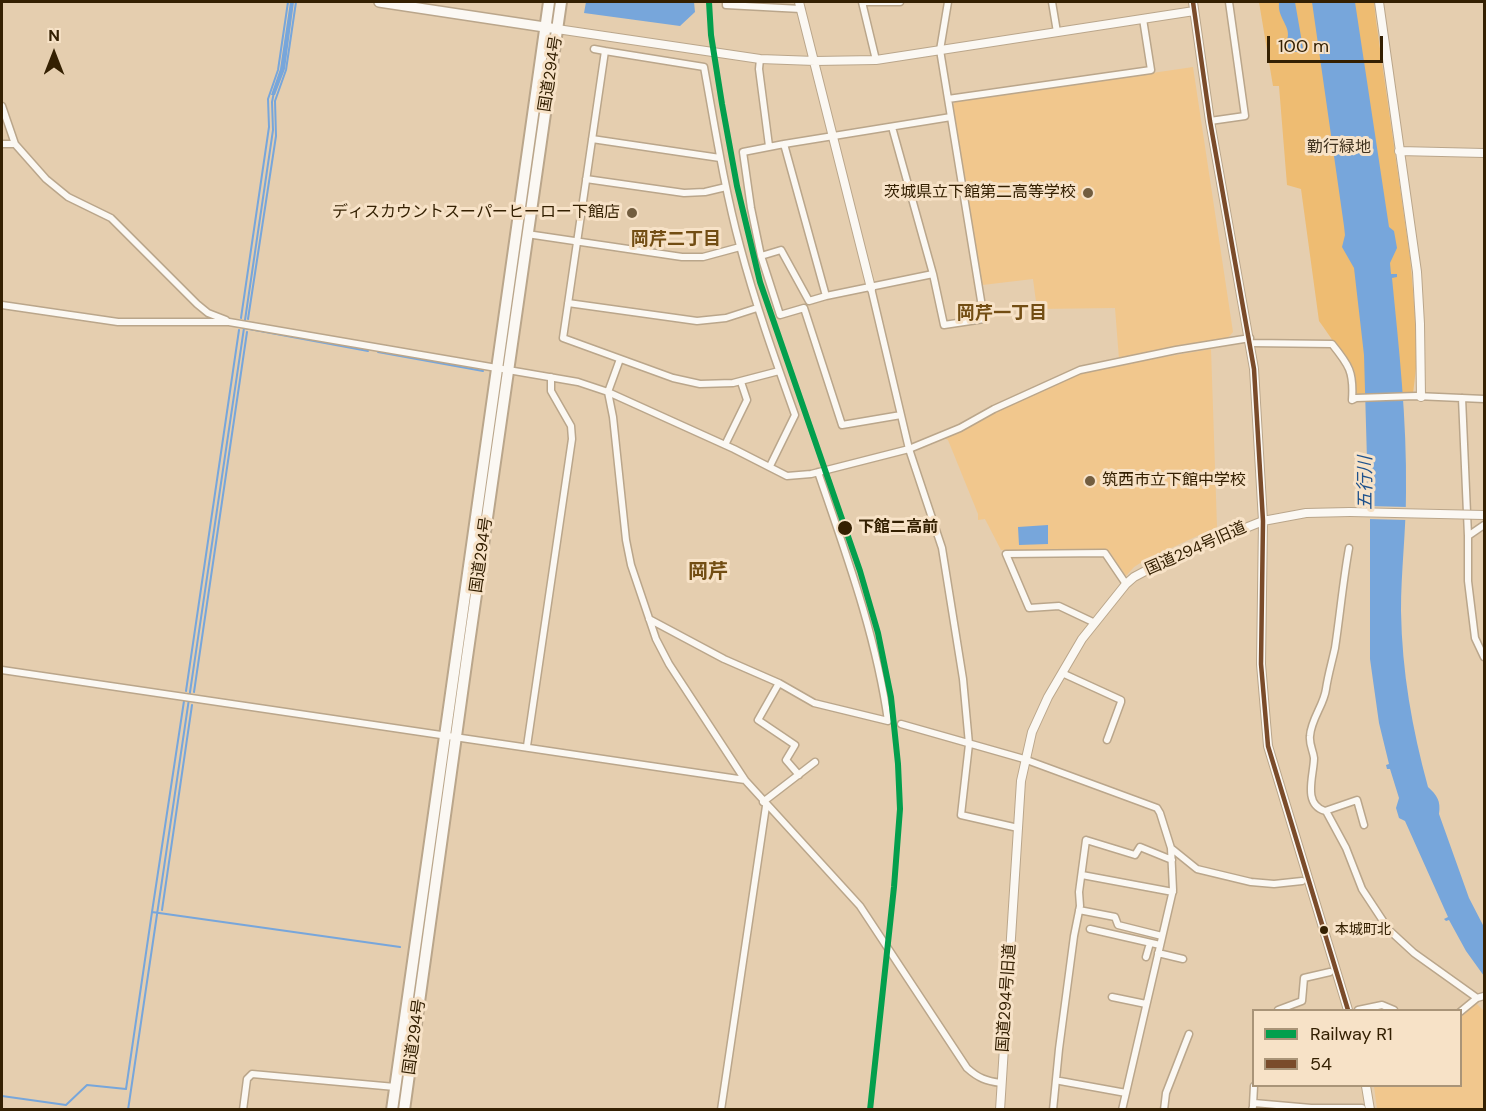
<!DOCTYPE html>
<html>
<head>
<meta charset="utf-8">
<style>
	body { margin:0 }
	#map { position:relative; width:1486px; height:1111px; overflow:hidden; background:#e5ceaf; font-family:"DM Sans",sans-serif }
	canvas { display:block }
	.frame { position:absolute; inset:0; border:3px solid #342002; pointer-events:none }
	.legend { position:absolute; left:1252px; top:1009px; width:210px; height:78px; box-sizing:border-box; background:#f7e2c7; border:2px solid #a99478; margin:0; padding:8px 10px; list-style:none; font-size:18px; color:#342002 }
	.legend li { display:flex; align-items:center; gap:12px; height:30px }
	.legend b { width:30px; border:2px solid #a99478 }
	.north { position:absolute; left:24px; top:24px; width:60px; height:60px; -webkit-text-stroke:4px #f7e2c7; paint-order:stroke; rotate:0deg; font-size:16px; font-weight:700; line-height:24px; text-align:center; color:#342002 }
	.north::after { content:''; display:block; margin:auto; width:21px; height:27px; background:#342002; clip-path:polygon(50% 0,100% 100%,50% 72%,0 100%) }
	.scale { position:absolute; left:1267px; top:36px; width:116px; height:27px; box-sizing:border-box; border:3px solid #342002; border-top:0; padding-left:8px; font-size:18px; line-height:21px; white-space:nowrap; color:#342002; -webkit-text-stroke:4px #f7e2c7; paint-order:stroke }
</style>
</head>
<body>
<div id="map">
<canvas width="1486" height="1111"></canvas>
<div class="frame"></div>
<ul class="legend">
<li><b style="height:8px;background:#039f4d"></b>Railway R1</li>
<li><b style="height:8px;background:#7a4b2a"></b>54</li>
</ul>
<div class="north">N</div>
<div class="scale">100 m</div>
</div>
<script>
const ctx = document.querySelector('canvas').getContext('2d');
ctx.lineJoin = 'round';
function paint(path, color) { ctx.fillStyle = color; ctx.fill(path, 'evenodd'); }
function strokePath(path, color, width, dash) { ctx.strokeStyle = color; ctx.lineWidth = width; ctx.lineCap = dash ? 'butt' : 'round'; ctx.setLineDash(dash || []); ctx.stroke(path); }
function drawText(font, color, halo, rows, align = 'center') {
  ctx.font = font + ' "DM Sans","Noto Sans JP",sans-serif'; ctx.lineWidth = 6; ctx.setLineDash([]); ctx.textBaseline = 'middle'; ctx.strokeStyle = halo; ctx.fillStyle = color; for (const [text, x, y, turn = 0] of rows) {
    ctx.save(); ctx.translate(x, y); ctx.rotate((+turn || 0) * Math.PI / 180); ctx.textAlign = isNaN(turn) ? turn : align; if (halo) ctx.strokeText(text, 0, 0); ctx.fillText(text, 0, 0); ctx.restore();
  }
}
paint(new Path2D(`
	M1193 67 1233 332 1226 340 1119 359 1115 308 1037 309 1033 279 974 286 952 107 955 102Z
	M1211 349 1217 527 1145 560 1134 567 1126 576 1109 551 1001 550 985 519 978 520V514L948 440 944 438 1047 387 1081 373 1117 365Z
	M1475 1002 1484 1011V1109H1377L1374 1086H1460L1461 1016 1466 1013Z`), '#f1c78d');
paint(new Path2D(`
	M1259 2H1374L1376 21 1410 257 1416 324V368L1413 394 1359 395 1356 393C1356 360 1352 368 1336 345 1330 337 1325 329 1319 321L1301 189 1287 185 1279 86H1273Z`), '#eebc72');
paint(new Path2D(`
	M290 2H294L285 69 275 95H271L280 69Z
	M586 2H694L695 12 680 26 584 13Z
	M1281 2H1295L1303 48 1299 52H1291L1285 44C1295 28 1277 20 1279 3Z
	M1312 2H1355L1389 227 1394 231 1397 248 1390 263 1391 274H1397V277L1392 278C1399 349 1407 420 1406 492 1406 532 1401 571 1401 611 1402 672 1412 728 1428 787 1437 795 1441 801 1439 814L1469 898 1484 927V976L1466 951 1449 920 1446 921 1444 919 1448 917 1405 821 1399 818 1396 808 1399 798 1390 769H1387L1386 765 1389 764 1379 723 1370 659V519L1368 501 1366 500V496L1368 495 1364 355 1354 268 1342 247 1345 235 1344 226Z
	M1048 525V544L1019 545 1018 527Z`), '#77a6db');
paint(new Path2D(`
	M1366 506 1408 507 1407 520 1367 519Z`), '#e5ceaf');
strokePath(new Path2D(`
	M241 318 269 127 268 99 278 70 288 2
	M248 319 276 136 275 101 286 70 296 2
	M245 320 273 130 272 102 274 92
	M378 352 483 371
	M186 691 239 330
	M194 692 247 332
	M162 910 192 705
	M152 912 184 701
	M2 1096 66 1105 87 1085 126 1089 152 912 400 947
	M128 1110 244 328 368 351`), '#77a6db', 2);
const minor = new Path2D(`
	M726 2V5L801 9
	M862 2 876 60
	M862 2H900
	M1052 2 1057 32
	M594 49 605 51
	M760 59 759 69 769 146
	M948 99 1151 70 1143 19
	M2 106 15 144 46 179 68 197 111 218 197 304 208 313 226 320
	M1210 121 1245 116 1229 2
	M892 127 933 274
	M592 139 720 158
	M2 144H15
	M784 144 826 296 933 274 944 325 984 319 940 50 948 2
	M586 179 684 193 705 192 726 187
	M527 234 682 257H703L740 247
	M761 256 781 250 809 301 826 296
	M871 288 909 449 942 548 963 679 969 744 961 815 1018 828
	M568 303 697 321 726 318 757 308
	M2 305 118 322H229L578 382 608 392 734 449 787 476 811 474 909 449 960 428 994 409 1080 370 1176 350 1250 338
	M1251 343 1332 344C1349 365 1354 372 1352 400L1356 398 1416 396 1484 399
	M620 359 608 392 613 417 626 540 631 565 656 639 669 664 745 780 860 906 967 1068C978 1078 986 1081 1001 1083
	M1462 398 1468 536
	M901 415 842 425 804 308 780 315 761 256 751 208 743 152 784 144 951 117
	M725 445 747 400 741 382
	M770 466 795 415C775 359 755 303 740 246 724 187 715 127 704 67L605 51 563 338 673 378 700 384 733 383 779 371
	M1484 525 1468 536V581L1475 638 1484 657
	M1349 548C1343 581 1340 615 1335 648 1332 662 1328 675 1326 689 1324 705 1311 719 1310 736 1309 744 1313 750 1314 758 1314 775 1302 804 1325 811L1357 800 1364 825
	M649 619 724 659 779 683 814 703 888 721C876 635 846 554 818 472
	M1095 623 1059 606 1029 608 1006 554 1105 553 1126 584
	M2 670C249 706 497 742 745 780
	M1062 673 1121 700V702L1107 740
	M779 683 758 720 795 745 786 760 799 775
	M901 724 1024 759 1157 808 1160 813 1171 848 1173 890 1122 1110
	M527 746 572 439 571 426 551 391V377
	M763 802 815 762
	M1326 811 1346 848 1362 889 1389 930 1414 953 1477 998
	M1171 848 1197 869 1251 882 1274 884 1302 881
	M1082 875 1173 892
	M1079 910 1115 917 1118 925 1162 936
	M1090 929 1160 945
	M1158 953 1183 959
	M1146 957 1150 943
	M1112 997 1146 1004
	M1278 1010 1302 1001 1304 978 1330 972
	M1358 1010 1382 1005 1394 1010
	M1460 1012 1477 998 1484 996
	M1060 1081 1126 1093
	M1253 1105 1254 1086
	M243 1110 247 1079 252 1074 395 1087
	M721 1110 766 806
	M1053 1110 1059 1049 1074 936 1080 906 1079 892 1086 840 1135 855 1140 847 1172 860
	M1164 1110 1166 1093 1189 1034
	M1252 1110 1254 1103 1311 1108H1362`);
const tertiary = new Path2D(`
	M799 2 871 288
	M1193 2 1210 121 1254 369 1263 521 1261 664 1268 746 1348 1010
	M1379 2 1417 272 1420 324 1421 397
	M557 29 760 59 815 61 876 60 1194 11
	M1399 151 1484 153
	M1366 1086 1370 1110
	M1000 1110 1021 781 1032 732 1048 697 1082 639 1126 584 1134 577 1168 559 1263 521 1306 513 1350 512`);
const secondary = new Path2D(`
	M379 2 551 28`);
const trunk = new Path2D(`
	M392 1110 549 2
	M404 1110 467 657 561 2`);
strokePath(minor, '#baa68b', 9);
strokePath(tertiary, '#baa68b', 10);
strokePath(secondary, '#baa68b', 12);
strokePath(trunk, '#baa68b', 14);
strokePath(minor, '#fbf8f3', 6);
strokePath(tertiary, '#fbf8f3', 8);
strokePath(secondary, '#fbf8f3', 9);
strokePath(trunk, '#fbf8f3', 10);
const tertiaryBridge = new Path2D(`
	M1350 512 1484 515`);
strokePath(tertiaryBridge, '#baa68b', 10, []);
strokePath(tertiaryBridge, '#fbf8f3', 8);
strokePath(new Path2D(`
	M1193 2 1210 121 1254 369 1263 521 1261 664 1268 746 1348 1010`), '#7a4b2a', 4.5);
strokePath(new Path2D(`
	M709 2 711 35 722 104 737 186 760 282 860 571 878 633 891 697 898 764 900 809 894 887 870 1110`), '#039f4d', 6);
for (const [x, y, r, color] of [
	[1088,193,6,"#725d3f"],
	[632,213,6,"#725d3f"],
	[1090,481,6,"#725d3f"],
	[845,528,8,"#342002"],
	[1324,930,5,"#342002"]
]) { const dot = new Path2D(); dot.arc(x, y, r, 0, 2 * Math.PI); ctx.fillStyle = color; ctx.fill(dot); strokePath(dot, '#f7e2c7', 2); }
drawText('14px', '#342002', '#f7e2c7', [
	["本城町北",1335,930]
], 'left');
drawText('16px', '#342002', '#f7e2c7', [
	["国道294号",551,74,-81],
	["国道294号旧道",1196,549,-24],
	["国道294号",482,555,-82],
	["国道294号旧道",1007,998,-86],
	["国道294号",415,1037,-82]
]);
drawText('16px', '#40321f', '#f7e2c7', [
	["勤行緑地",1339,148]
]);
drawText('16px', '#342002', '#f7e2c7', [
	["茨城県立下館第二高等学校",1076,193],
	["ディスカウントスーパーヒーロー下館店",620,213],
	["筑西市立下館中学校",1102,481,"left"]
], 'right');
drawText('bold 16px', '#342002', '#f7e2c7', [
	["下館二高前",858,528]
], 'left');
drawText('bold 18px', '#724d13', '#f7e2c7', [
	["岡芹二丁目",676,240],
	["岡芹一丁目",1002,314]
]);
drawText('italic 18px', '#1f528c', '#f7e2c7', [
	["五行川",1366,483,-90]
]);
drawText('bold 20px', '#724d13', '#f7e2c7', [
	["岡芹",708,573]
]);
</script>
</body>
</html>
